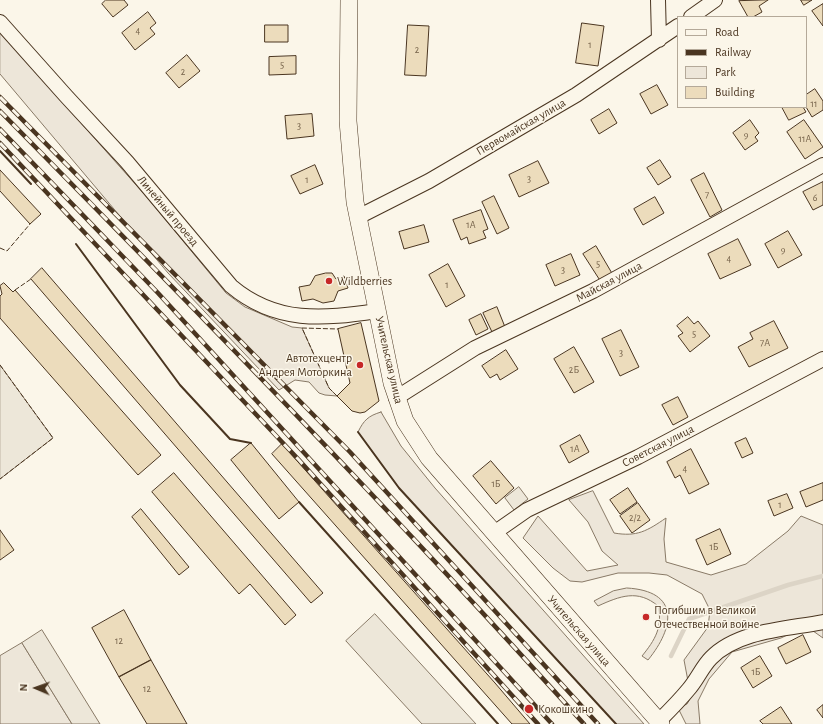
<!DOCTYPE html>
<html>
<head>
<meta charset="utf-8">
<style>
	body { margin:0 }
	#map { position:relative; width:823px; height:724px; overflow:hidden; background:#fbf6e9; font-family:"Alegreya Sans",sans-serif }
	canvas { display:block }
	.legend { position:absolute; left:677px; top:16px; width:130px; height:92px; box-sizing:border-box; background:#fbf6e9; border:1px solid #b4a999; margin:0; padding:5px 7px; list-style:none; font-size:12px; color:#4a3520 }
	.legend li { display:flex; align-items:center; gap:8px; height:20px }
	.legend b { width:20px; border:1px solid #b4a999 }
	.north { position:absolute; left:16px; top:668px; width:40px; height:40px; -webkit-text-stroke:3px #fbf6e9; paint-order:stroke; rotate:272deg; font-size:11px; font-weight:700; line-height:16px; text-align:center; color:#4a3520 }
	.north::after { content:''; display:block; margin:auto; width:14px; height:18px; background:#4a3520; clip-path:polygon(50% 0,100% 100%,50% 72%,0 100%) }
</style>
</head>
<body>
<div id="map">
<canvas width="823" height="724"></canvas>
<ul class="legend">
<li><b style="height:5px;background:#fbf6e9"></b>Road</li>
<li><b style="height:5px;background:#4a3520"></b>Railway</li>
<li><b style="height:11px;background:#ede6d9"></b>Park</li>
<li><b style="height:11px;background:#ecdcbc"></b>Building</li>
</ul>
<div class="north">N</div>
</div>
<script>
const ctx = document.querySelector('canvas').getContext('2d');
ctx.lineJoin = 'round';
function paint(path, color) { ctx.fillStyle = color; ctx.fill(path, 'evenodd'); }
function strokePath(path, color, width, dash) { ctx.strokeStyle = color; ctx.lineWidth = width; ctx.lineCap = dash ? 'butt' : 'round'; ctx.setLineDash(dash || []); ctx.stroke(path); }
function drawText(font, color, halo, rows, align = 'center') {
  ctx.font = font + ' "Alegreya Sans",sans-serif'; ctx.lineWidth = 3; ctx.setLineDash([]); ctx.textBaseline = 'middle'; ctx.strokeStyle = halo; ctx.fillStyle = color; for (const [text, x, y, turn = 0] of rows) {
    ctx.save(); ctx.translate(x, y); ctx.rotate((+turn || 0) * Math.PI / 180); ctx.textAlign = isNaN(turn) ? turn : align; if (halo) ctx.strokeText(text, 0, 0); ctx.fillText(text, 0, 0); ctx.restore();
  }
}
const green = new Path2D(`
	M0 32 145 195 226 293 245 307 292 327 302 328 329 388 337 396 325 395 319 393 309 382 295 380 279 390 168 273 0 74Z
	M381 412 401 446 435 488 644 724H616L399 488 358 432C364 420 368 416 381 412Z
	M593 491 614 533C637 537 647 531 666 518L664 539 666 562 711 575 746 564 788 531 801 516 823 525V638L806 626 781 638 732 652 709 679 698 701 700 724H686L678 708 687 704 691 697 684 660 708 627 710 610 702 594 667 575 649 573H618L582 582 570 581 553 568 523 538 538 516 587 571 618 565 602 551 588 522 569 500Z
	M627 588C680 591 675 627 648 660L642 656C655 640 663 627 658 606 638 589 620 596 598 606L594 601 613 591Z
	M22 643 72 724H0V656Z`);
paint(green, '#ede6d9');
strokePath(green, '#887966', 1);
const parking = new Path2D(`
	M0 365 53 438 0 479Z
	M519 487 528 499 514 510 505 498Z
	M375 614 476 724H422L387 686 346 641Z
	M42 630 100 724H72L22 643Z`);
paint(parking, '#ede7d9');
strokePath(parking, '#887966', 1);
strokePath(new Path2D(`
	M671 656 689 619 788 585 823 576`), '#dcd4c6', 4.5);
const building = new Path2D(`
	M106 0H124L128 5 113 17 102 4Z
	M768 0 759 6 762 12 753 17H748L739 1Z
	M801 0H812L804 5Z
	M823 4V26L812 11Z
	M148 12 156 23 150 28 155 34 135 50 122 33Z
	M582 23 604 26 598 66 576 63Z
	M265 25H288V42H265Z
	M408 25 429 26 426 76 405 75Z
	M187 55 200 71 179 88 166 73Z
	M296 56V74L269 75V57Z
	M657 85 668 105 651 114 640 94Z
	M815 89 823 101V110L812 117 806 107V95Z
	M782 107H803L806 112 789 120Z
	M609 109 617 123 599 134 591 120Z
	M312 114 314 136 287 139 285 116Z
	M750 120 759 133 755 137 758 141 745 150 733 133Z
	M804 120 823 147 805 159 787 132Z
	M660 160 671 177 658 185 647 168Z
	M538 161 549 183 519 197 509 175Z
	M315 165 323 184 300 194 291 176Z
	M0 170 41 214 30 224 0 191Z
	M704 173 722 210 710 217 691 180Z
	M823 182V205L813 210 803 192Z
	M494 196 509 228 497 234 482 202Z
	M655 197 664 213 643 225 634 209Z
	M481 210 488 229 483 231 486 238 469 244 467 237 461 240 453 220Z
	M424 225 429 242 404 249 399 232Z
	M788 231 802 255 778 268 765 244Z
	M738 239 751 265 720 279 708 254Z
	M596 246 613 275 601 282 583 254Z
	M571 254 580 275 555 286 546 265Z
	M448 264 465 296 446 307 429 275Z
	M42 268 323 593 311 603 31 279Z
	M326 273H332L336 279 344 276 348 288 338 291 334 301 323 303 313 299 302 301 299 287 310 285 315 276Z
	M4 283 13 292 15 290 161 455 138 475 0 318V296L2 294 0 286Z
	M497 307 505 327 492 332 483 313Z
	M481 314 488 329 476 335 469 320Z
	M688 317 694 324 698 321 710 336 690 352 678 336 683 333 677 326Z
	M774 321 788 348 749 367 738 347 753 339 750 333Z
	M361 323 379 401 365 412 360 413 352 411 337 396 350 383 338 329Z
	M621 330 639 367 620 376 602 339Z
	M574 347 594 382 574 393 554 359Z
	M506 350 518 369 500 380 497 374 490 378 482 366Z
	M678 397 688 417 673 425 662 405Z
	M580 435 589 452 569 463 560 446Z
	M746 438 753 453 742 458 735 443Z
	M251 443 299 502 279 519 231 460Z
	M282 444 495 683 530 724H512L272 454Z
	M691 449 709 484 689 494 680 475 675 478 667 462Z
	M491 461 514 488 496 504 473 476Z
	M174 473 296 615 285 625 250 584 239 594 152 492Z
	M823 483V500L806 507 800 492Z
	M628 488 637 502 620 514 610 500Z
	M787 494 793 508 774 516 768 501Z
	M638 503 650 520 632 533 620 516Z
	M141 509 189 567 179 575 132 517Z
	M720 529 731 554 707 565 696 540Z
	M0 530 14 550 0 560Z
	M124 610 151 660 119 677 92 628Z
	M803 635 811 652 786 664 778 648Z
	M760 656 772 676 753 688 741 668Z
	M151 660 187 724H147L119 677Z
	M823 705V718L817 710Z
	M781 707 792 724H763L760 721Z`);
paint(building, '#ecdcbc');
strokePath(building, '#4a3520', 1);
const minor = new Path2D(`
	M658 0 659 40
	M691 17 715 0
	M0 22 66 96 127 162 231 286C276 324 323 319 377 311
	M358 217 429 181 576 95 678 26
	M396 398 475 348 593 291 823 165
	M494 533 527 510 638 457 823 359
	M659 721C669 711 679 701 688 690 697 680 702 667 711 658 738 630 788 629 823 622`);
const tertiary = new Path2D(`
	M349 0 348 121 355 202 392 383 405 421 429 458 661 724`);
strokePath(minor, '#4a3520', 16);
strokePath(tertiary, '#4a3520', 18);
strokePath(minor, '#fbf6e9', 14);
strokePath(tertiary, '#fbf6e9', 17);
const rail = new Path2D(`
	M0 97 350 452 598 724
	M0 111C198 312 395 514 584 724
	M0 129 158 293 552 724
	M0 143 299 460 538 724`);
strokePath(rail, '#4a3520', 4.5);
strokePath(rail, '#fbf6e9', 3, [9]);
strokePath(new Path2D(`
	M0 248 7 251 30 224
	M15 290 31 279
	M0 365 53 438 0 479
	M337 396 329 388 302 328 338 329`), '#4a3520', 1, [5, 2]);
strokePath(new Path2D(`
	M0 151 31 184
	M76 244 180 385 230 439 251 443
	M358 432 399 488 616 724
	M299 502 498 724`), '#4a3520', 2);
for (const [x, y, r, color] of [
	[329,281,4,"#c62828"],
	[360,365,4,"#c62828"],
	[646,617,4,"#c62828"],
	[529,709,5,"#c62828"]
]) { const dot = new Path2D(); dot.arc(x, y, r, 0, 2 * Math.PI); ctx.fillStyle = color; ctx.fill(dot); strokePath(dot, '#fbf6e9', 1.5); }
drawText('10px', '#725f47', null, [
	["4",138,31],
	["1",590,45],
	["2",417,50],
	["5",282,65],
	["2",183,72],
	["11",814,104],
	["3",299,126],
	["9",746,135],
	["11А",805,139],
	["3",529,179],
	["1",307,180],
	["7",707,195],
	["6",815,198],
	["1А",471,225],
	["9",783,250],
	["4",729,259],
	["5",598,264],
	["3",563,270],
	["1",447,285],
	["5",694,334],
	["7А",765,343],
	["3",621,353],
	["2Б",574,370],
	["1А",575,449],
	["4",685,469],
	["1Б",496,484],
	["1",780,505],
	["2/2",635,518],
	["1Б",714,547],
	["12",119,641],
	["1Б",756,672],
	["12",147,689]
]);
drawText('12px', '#4a3520', '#fbf6e9', [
	["Первомайская улица",521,127,-30],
	["Линейный проезд",168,211,50],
	["Майская улица",609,282,-28],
	["Учительская улица",389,360,77],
	["Советская улица",658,446,-27],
	["Учительская улица",579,631,49]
]);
drawText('12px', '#4a3520', '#fbf6e9', [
	["Wildberries",337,281],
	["Автотехцентр",352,358,"right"],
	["Андрея Моторкина",352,372,"right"],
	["Погибшим в Великой",654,610],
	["Отечественной войне",654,624],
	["Кокошкино",538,709]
], 'left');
</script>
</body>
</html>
